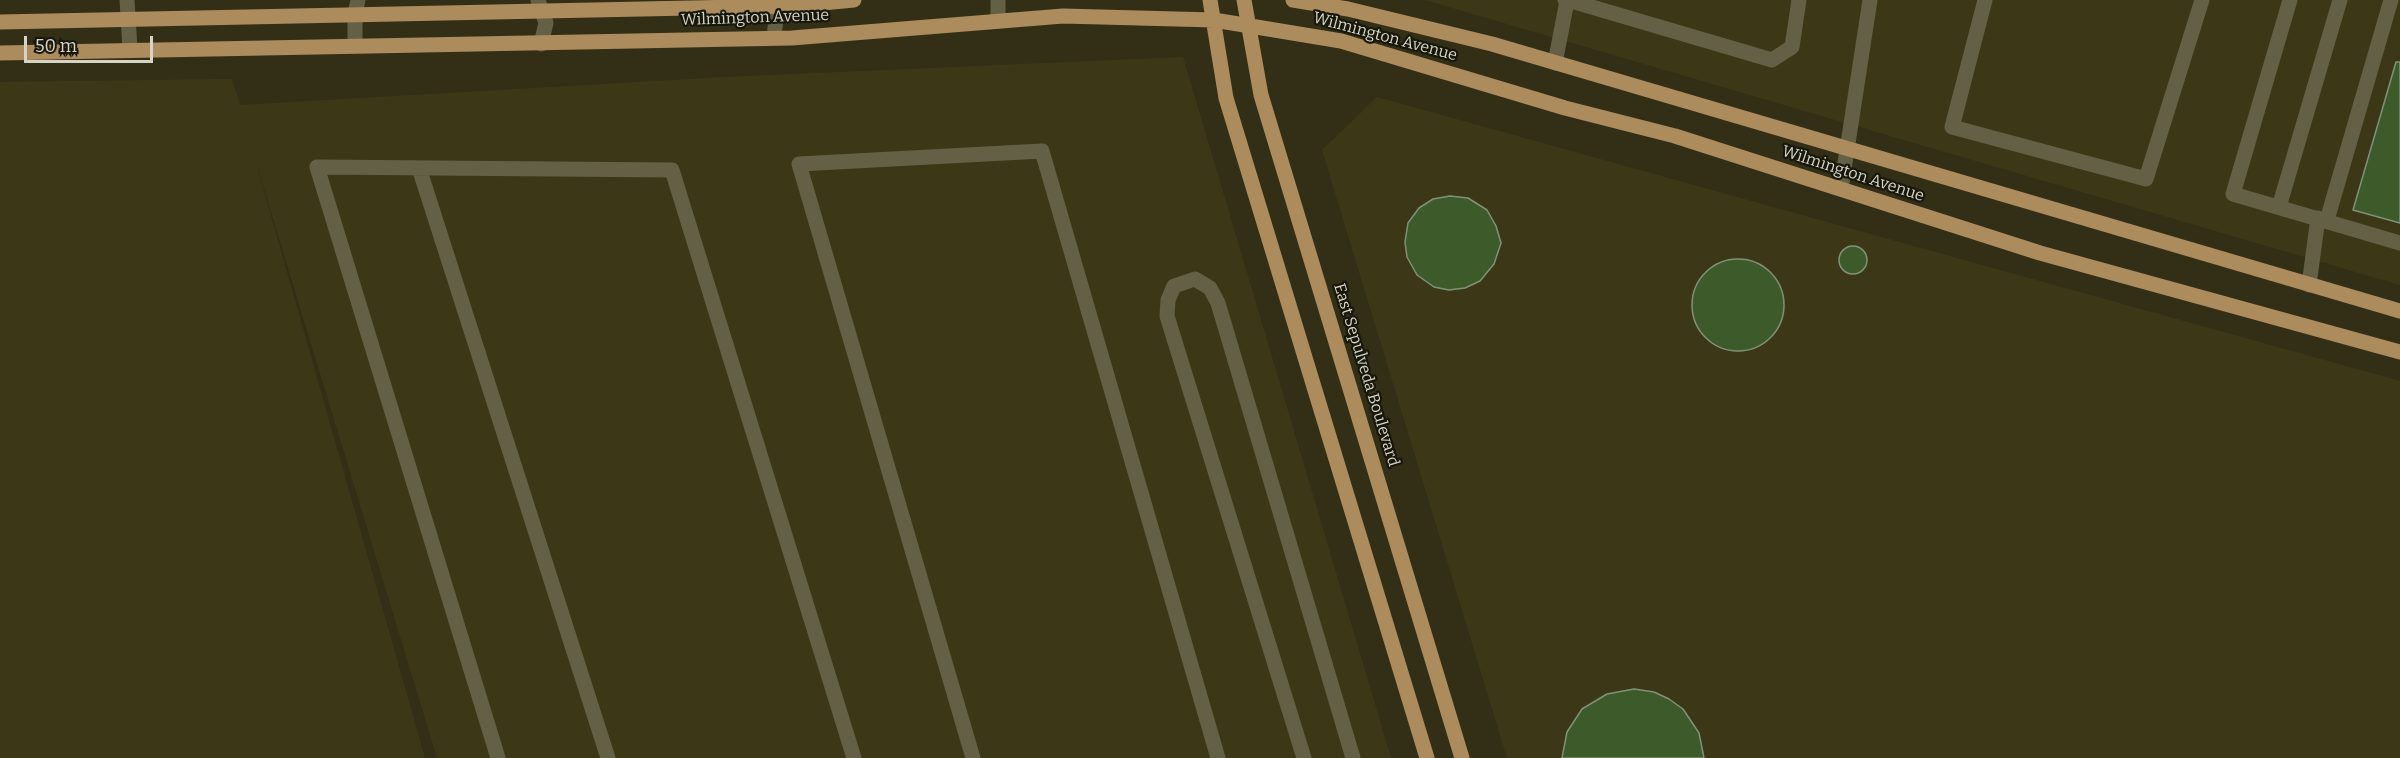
<!DOCTYPE html>
<html>
<head>
<meta charset="utf-8">
<style>
	body { margin:0 }
	#map { position:relative; width:2400px; height:758px; overflow:hidden; background:#332f17; font-family:Bitter,serif }
	canvas { display:block }
	.scale { position:absolute; left:24px; top:36px; width:129px; height:27px; box-sizing:border-box; border:3px solid #d5d4c5; border-top:0; padding-left:8px; font-size:18px; line-height:21px; white-space:nowrap; color:#d5d4c5; -webkit-text-stroke:4px #18170c; paint-order:stroke }
</style>
</head>
<body>
<div id="map">
<canvas width="2400" height="758"></canvas>
<div class="scale">50 m</div>
</div>
<script>
const ctx = document.querySelector('canvas').getContext('2d');
ctx.lineJoin = 'round';
function paint(path, color) { ctx.fillStyle = color; ctx.fill(path, 'evenodd'); }
function strokePath(path, color, width, dash) { ctx.strokeStyle = color; ctx.lineWidth = width; ctx.lineCap = dash ? 'butt' : 'round'; ctx.setLineDash(dash || []); ctx.stroke(path); }
function drawText(font, color, halo, rows, align = 'center') {
  ctx.font = font + ' Bitter,serif'; ctx.lineWidth = 4.5; ctx.setLineDash([]); ctx.textBaseline = 'middle'; ctx.strokeStyle = halo; ctx.fillStyle = color; for (const [text, x, y, turn = 0] of rows) {
    ctx.save(); ctx.translate(x, y); ctx.rotate((+turn || 0) * Math.PI / 180); ctx.textAlign = isNaN(turn) ? turn : align; if (halo) ctx.strokeText(text, 0, 0); ctx.fillText(text, 0, 0); ctx.restore();
  }
}
paint(new Path2D(`
	M1425 0H2400V285Z
	M1183 57 1391 758H437L254 156 425 758H0V82L232 79 240 105 725 77Z
	M1377 97 2400 381V758H1507L1322 150Z`), '#3c3817');
const building = new Path2D(`
	M2396 62H2400V223L2353 210Z
	M1450 196 1468 198 1487 210 1496 226 1501 243 1494 264 1480 281 1465 288 1449 290 1434 287 1417 275 1407 257 1405 242 1408 223 1419 208 1433 199Z
	M1839 260a14 14 0 1 1 28 0a14 14 0 1 1-28 0Z
	M1692 305a46 46 0 1 1 92 0a46 46 0 1 1-92 0Z
	M1634 689 1654 692 1669 699 1683 709 1699 733 1704 758H1562L1567 732 1582 709 1607 694Z`);
paint(building, '#3d5a2a');
strokePath(building, '#819179', 1.5);
strokePath(new Path2D(`
	M127 0 130 49
	M538 0 546 23 541 44
	M770 0 776 18 774 37
	M1568 0 1772 60 1792 47 1799 0
	M1985 0 1952 127 2146 179 2202 0
	M2290 0 2233 194 2400 243
	M998 21V0
	M355 46V14L358 0
	M1555 63 1567 1 1565 0
	M419 168 608 758
	M1841 189 1870 0
	M2279 207 2340 0
	M2327 220 2391 0
	M2309 285 2318 218
	M498 758 317 167 672 170 854 758
	M973 758 799 164 1042 151 1218 758
	M1304 758 1167 316 1168 300 1174 286 1195 279 1210 288 1218 303 1353 758`), '#636046', 15);
strokePath(new Path2D(`
	M1210 0 1226 98 1427 758
	M1244 0 1261 95 1462 758
	M1293 0 1348 9 1492 44 2400 311
	M0 22 790 6 854 0
	M0 53 792 38 1063 16 1214 20 1341 41 1565 108 1675 136 2040 253 2400 352`), '#ac8b5d', 15);
drawText('16px', '#d5d4c5', '#18170c', [
	["Wilmington Avenue",755,18,-2],
	["Wilmington Avenue",1385,37,15],
	["Wilmington Avenue",1853,174,18],
	["East Sepulveda Boulevard",1366,375,73]
]);
</script>
</body>
</html>
